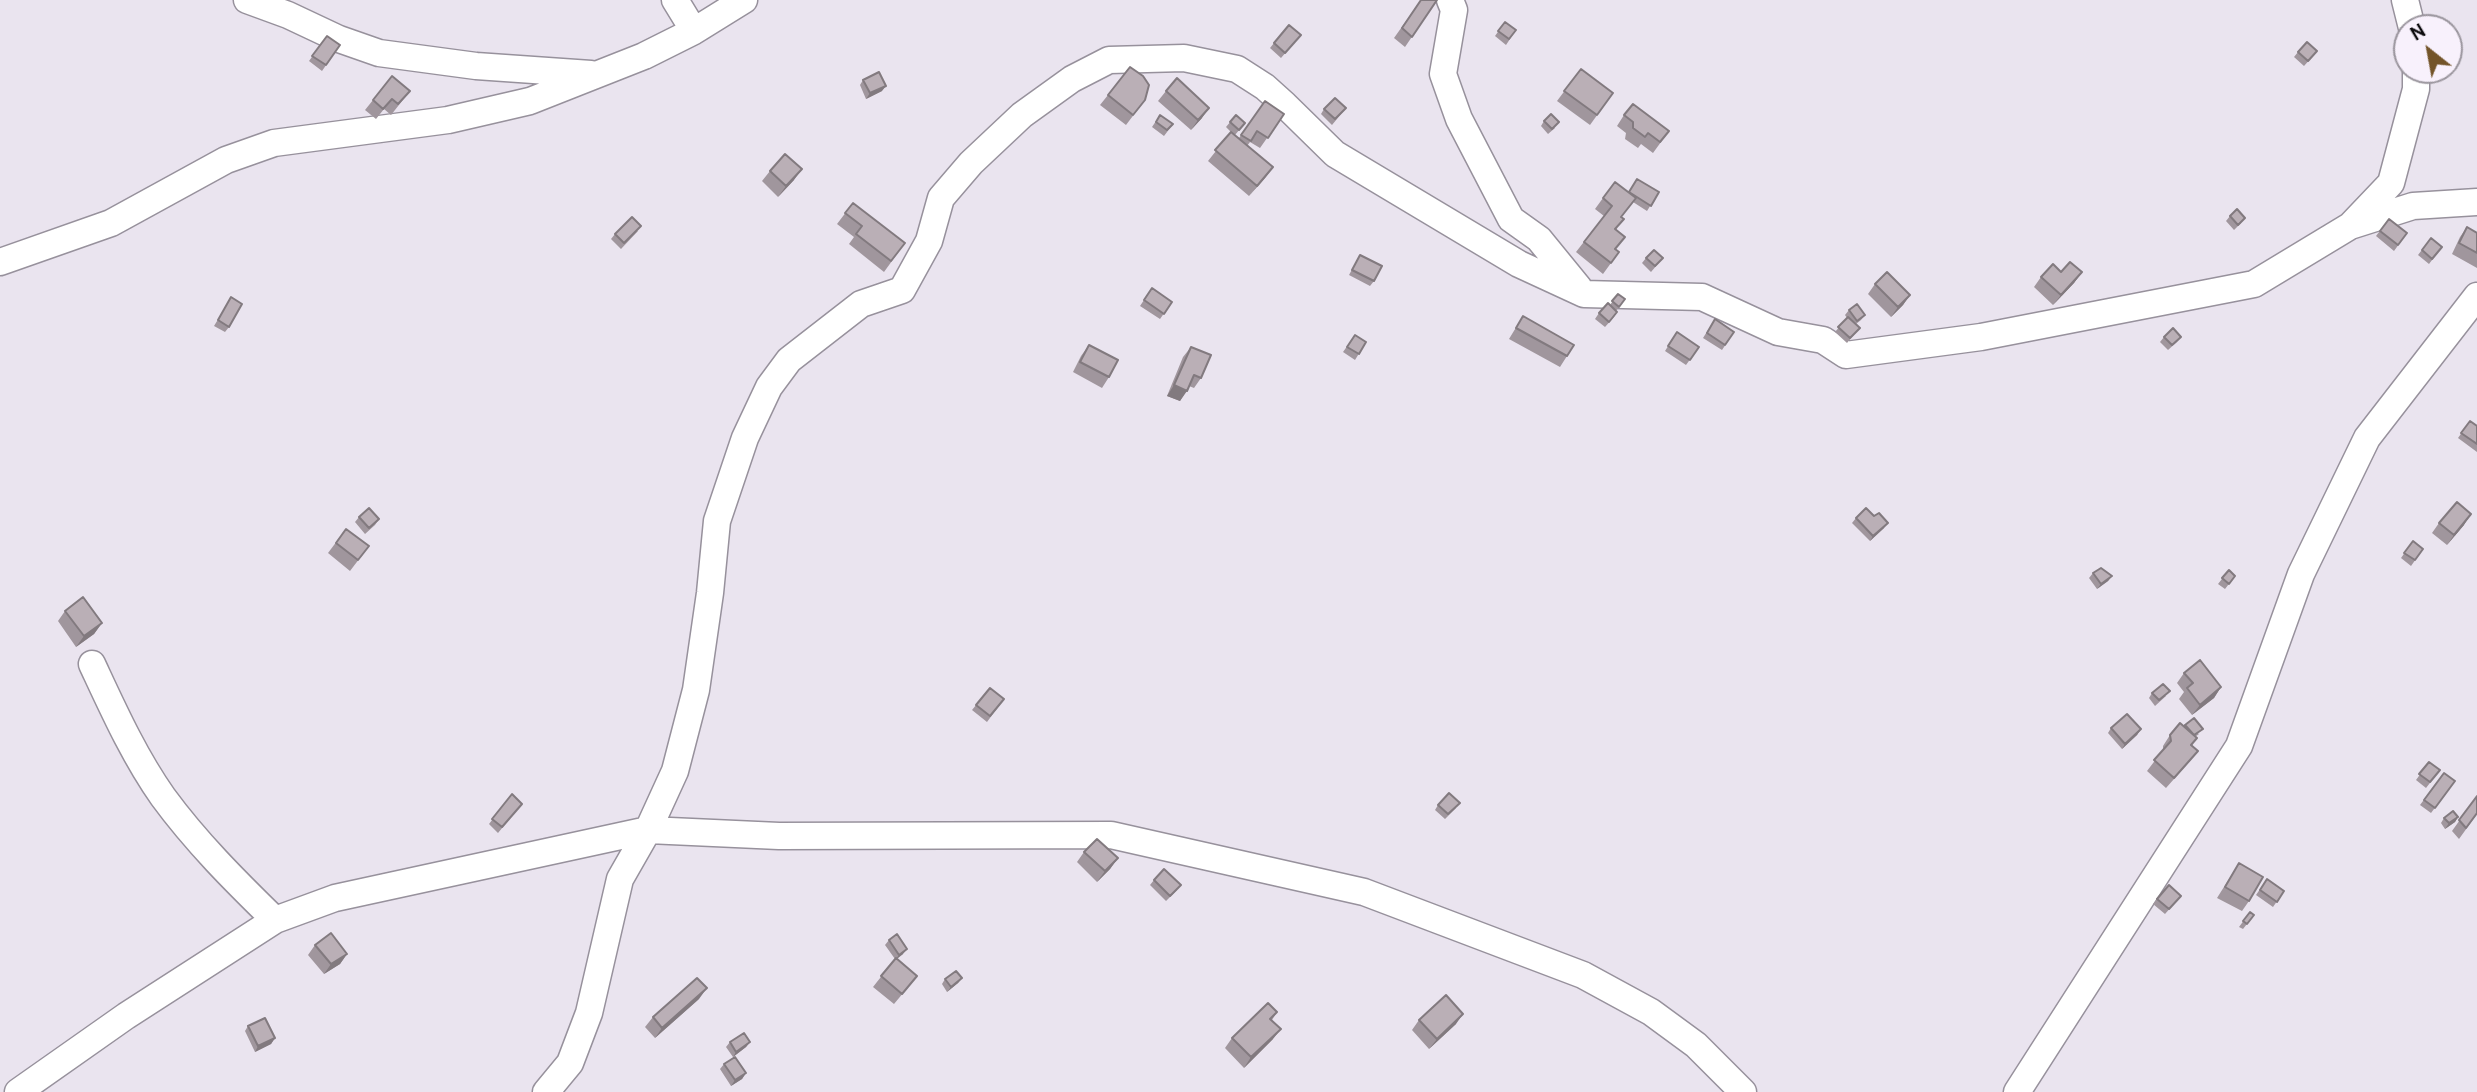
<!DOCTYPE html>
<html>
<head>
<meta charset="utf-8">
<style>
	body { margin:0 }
	#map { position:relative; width:2477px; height:1092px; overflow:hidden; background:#eae4ef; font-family:Cabin,sans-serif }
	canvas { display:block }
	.north { position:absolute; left:2393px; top:14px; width:70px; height:70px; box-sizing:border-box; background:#f8f1fc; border:2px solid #9a959d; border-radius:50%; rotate:329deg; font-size:19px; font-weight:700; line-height:28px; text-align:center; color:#0e0c0f }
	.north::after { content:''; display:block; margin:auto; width:24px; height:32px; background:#735429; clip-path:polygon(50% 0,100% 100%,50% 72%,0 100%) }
</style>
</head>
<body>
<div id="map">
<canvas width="2477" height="1092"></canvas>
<div class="north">N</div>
</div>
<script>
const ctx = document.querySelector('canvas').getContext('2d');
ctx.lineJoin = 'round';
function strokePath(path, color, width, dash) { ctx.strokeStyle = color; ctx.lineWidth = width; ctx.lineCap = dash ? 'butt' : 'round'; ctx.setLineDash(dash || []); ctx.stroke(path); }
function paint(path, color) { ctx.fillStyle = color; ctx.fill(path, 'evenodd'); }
const minor = new Path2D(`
	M247 0 288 15 339 39 379 53 476 66 591 74
	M675 0 694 31
	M1450 0 1454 10 1443 74 1459 119 1511 219 1539 239 1579 288
	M2405 0 2412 28
	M2351 225 2391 183 2416 89V70
	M0 262 111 223 226 160 274 143 448 120 530 101 644 56 694 31 744 0
	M92 664C113 709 134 756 163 797 196 842 235 881 275 920
	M18 1092 126 1016 275 920 335 898 648 830 779 836 1111 835 1364 892 1583 975 1651 1012 1696 1045 1743 1092
	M546 1092 570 1063 589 1013 620 879 648 830 675 771 696 690 710 593 717 521 745 438 769 387 789 360 861 304 902 290 929 241 941 198 971 163 1022 115 1072 79 1109 60 1184 58 1237 69 1265 87 1285 105 1335 154 1519 264 1584 294 1702 297 1778 332 1823 340 1846 355 1981 337 2254 284 2350 226 2413 206 2477 202
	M2017 1092 2239 746 2301 574 2367 438 2477 296`);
strokePath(minor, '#97919c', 29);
strokePath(minor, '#fff', 26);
paint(new Path2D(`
	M1421 0H1437L1405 47 1394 38Z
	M1505 22 1516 30 1506 45 1495 36Z
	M1301 35 1281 58 1270 48 1274 43Z
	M327 36 340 45 322 71 309 61Z
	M2298 52 2313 56 2304 66 2294 57Z
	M1581 69 1613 93 1590 125 1557 101Z
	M863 80 882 91 866 99 860 85Z
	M410 91 391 115 384 109 376 119 365 110 373 100Z
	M1166 91 1202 118 1191 130 1158 101Z
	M1108 95 1145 100 1126 125 1100 105Z
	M1265 101 1284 114 1260 148 1250 142 1247 146 1273 167 1249 196 1208 161 1231 132 1226 127 1236 115 1245 123 1235 135 1239 138Z
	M1346 108 1332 125 1321 114 1324 109Z
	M1160 115 1173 124 1164 136 1152 127Z
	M1624 115 1669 131 1653 153 1641 144 1638 148 1625 139 1626 133 1617 126Z
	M1544 121 1555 128 1548 134 1541 126Z
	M770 171 794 180 778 197 762 181Z
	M1628 192H1659L1647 211 1633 202 1621 217 1616 230V250L1619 252 1603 274 1576 252 1604 216 1595 209 1603 198Z
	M853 203 905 243 884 272 849 244 854 237 837 224Z
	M2230 216 2241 223 2234 230 2226 221Z
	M2389 219 2407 233 2394 251 2376 236Z
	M2467 227 2477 233V268L2452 254 2460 237Z
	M638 231 621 249 611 239 615 234Z
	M2431 238 2442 247 2429 264 2418 255Z
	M1360 255 1374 281 1370 286 1349 275Z
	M1646 258H1663L1651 272 1642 263Z
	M2061 272H2082L2074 283 2053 305 2034 287 2041 277Z
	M1875 284 1910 295 1903 305 1891 317 1868 294Z
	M1152 288 1172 302 1160 319 1140 306Z
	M1618 294 1625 299 1616 311 1617 312 1614 317 1605 327 1595 319 1599 313 1610 305Z
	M228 303 229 327 225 332 214 326Z
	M1849 310 1865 315 1861 320 1856 324 1860 328 1847 343 1835 332 1847 318 1845 315Z
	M1523 316 1567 356 1560 367 1509 339Z
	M1715 319 1734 332 1722 350 1703 338Z
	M1677 332 1699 347 1686 365 1665 351Z
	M1355 335 1366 342 1355 360 1343 352Z
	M2164 337H2181L2177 342 2168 350 2160 342Z
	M1089 345 1109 377 1102 388 1073 372 1081 356Z
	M1191 347 1201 378 1194 388 1189 386 1180 401 1167 396 1183 357Z
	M2470 421 2477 426V452L2458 438Z
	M1874 516 1884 528 1870 541 1852 523 1856 518Z
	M359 517 379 519 375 525 365 534 355 522Z
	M2439 523 2464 525 2447 545 2432 533Z
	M346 529 369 546 350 571 328 553Z
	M2413 541 2423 549 2411 566 2401 558Z
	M2229 570 2235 576 2225 589 2218 584Z
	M2093 573 2112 576 2108 581 2097 589 2089 578Z
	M65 611 102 623 94 634 76 647 58 621Z
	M2184 673 2221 687 2214 698 2192 715 2179 699 2184 692 2177 683Z
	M990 688 1004 699 987 722 972 710Z
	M2152 693 2166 696 2155 706 2149 698Z
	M2185 725 2199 734 2195 737 2192 746 2198 751 2190 761 2166 788 2147 771 2163 750V746L2170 735Z
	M2111 728 2141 729 2137 735 2122 749 2108 733Z
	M2429 762 2440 770 2426 788 2416 780Z
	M2444 773 2455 781 2431 813 2420 805Z
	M512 794 522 804 498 833 489 824Z
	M2477 796V814L2459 839 2452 831Z
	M1438 805 1456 808 1445 819 1435 810Z
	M2458 817 2455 822 2445 829 2441 823 2444 818Z
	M1084 852 1118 858 1110 869 1097 882 1077 862Z
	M2239 863 2249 901 2242 911 2217 898Z
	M2267 879 2284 891 2273 907 2256 895Z
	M1154 880 1177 890 1166 901 1150 885Z
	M2181 896 2165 914 2153 904 2157 899Z
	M2250 912 2254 915 2243 929 2239 927Z
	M889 940 903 954 897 959 909 986 894 1004 873 987 895 959 885 945Z
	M315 945 347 954 340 964 324 974 308 955Z
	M962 978 958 983 947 992 942 984 945 979Z
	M699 999 655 1038 645 1027 653 1017Z
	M1277 1012 1272 1020 1273 1039 1244 1068 1225 1048 1232 1038Z
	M1419 1020 1456 1024 1429 1049 1412 1030Z
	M248 1026 275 1038 271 1044 255 1052 245 1031Z
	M730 1042H750L746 1047 733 1057 726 1047Z
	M724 1064 746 1073 742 1079 731 1086 720 1069Z`), '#a0969d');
paint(new Path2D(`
	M886 86 882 91 866 99 870 93Z
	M1209 108 1202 118 1191 130 1198 120Z
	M1273 167 1265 178 1249 196 1257 186Z
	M802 169 794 180 778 197 786 186Z
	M2082 272 2074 283 2053 305 2061 295Z
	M1910 295 1903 305 1891 317 1898 307Z
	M1174 385 1187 391 1180 401 1167 396Z
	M2471 514 2464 525 2447 545 2454 535Z
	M1888 523 1884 528 1870 541 1873 536Z
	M2112 576 2108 581 2097 589 2101 584Z
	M102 623 94 634 76 647 84 636Z
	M2221 687 2214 698 2192 715 2200 705Z
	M2141 729 2137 735 2122 749 2125 744Z
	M2458 817 2455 822 2445 829 2449 823Z
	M1118 858 1110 869 1097 882 1105 871Z
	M907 949 903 954 895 960 899 955Z
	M347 954 340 964 324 974 331 964Z
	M962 978 958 983 947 992 951 987Z
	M707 988 699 999 655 1038 662 1028Z
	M1463 1014 1456 1024 1429 1049 1437 1039Z
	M1281 1029 1273 1039 1244 1068 1251 1057Z
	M275 1038 271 1044 255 1052 258 1046Z
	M750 1042 746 1047 733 1057 736 1052Z
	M746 1073 742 1079 731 1086 735 1080Z`), '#827a7f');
const building = new Path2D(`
	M1421 0H1437L1412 37 1402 28Z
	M1505 22 1516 30 1509 39 1498 31Z
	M1289 25 1301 35 1285 53 1274 43Z
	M327 36 340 45 326 65 312 56Z
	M2307 42 2317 51 2308 61 2298 52Z
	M1130 67 1143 76 1149 85 1145 100 1133 115 1108 95Z
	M1581 69 1613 93 1597 115 1564 91Z
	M879 72 886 86 870 93 863 80Z
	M392 76 410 91 398 104 392 99 383 109 373 100Z
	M1177 78 1209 108 1198 120 1166 91Z
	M1335 98 1346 108 1335 119 1324 109Z
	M1265 101 1284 114 1268 138 1257 131 1251 141 1241 135Z
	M1633 104 1669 131 1660 142 1648 133 1645 137 1633 128V122L1624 115Z
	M1551 114 1559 122 1552 129 1544 121Z
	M1160 115 1173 124 1167 130 1156 122Z
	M1236 115 1245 123 1239 130 1230 122Z
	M1231 132 1273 167 1257 186 1215 150Z
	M785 154 802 169 786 186 770 171Z
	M1637 179 1659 192 1651 206 1629 192Z
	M1615 182 1636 198 1621 217 1624 219 1615 229 1625 237 1615 249 1619 252 1611 263 1584 242 1612 206 1603 198Z
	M853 203 905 243 891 261 856 234 862 226 845 213Z
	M2237 209 2245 218 2238 225 2230 216Z
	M632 217 641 226 624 243 615 234Z
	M2389 219 2407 233 2398 245 2380 231Z
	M2467 227 2477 233V253L2459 243Z
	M2431 238 2442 247 2432 259 2422 250Z
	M1654 250 1663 258 1655 266 1646 258Z
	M1360 255 1382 266 1374 281 1352 270Z
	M2070 262 2082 272 2061 295 2041 277 2053 264 2061 272Z
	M1887 272 1910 295 1898 307 1875 284Z
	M1152 288 1172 302 1164 314 1144 300Z
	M1618 294 1625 299 1619 307 1612 301Z
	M231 297 242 304 229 327 218 320Z
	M1608 303 1617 312 1609 322 1599 313Z
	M1857 304 1865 315 1857 321 1849 310Z
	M1523 316 1574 345 1567 356 1516 328Z
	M1848 317 1860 328 1850 338 1838 327Z
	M1715 319 1734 332 1725 345 1707 333Z
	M2173 328 2181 337 2172 345 2164 337Z
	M1677 332 1699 347 1690 360 1668 346Z
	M1355 335 1366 342 1359 354 1347 347Z
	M1089 345 1118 360 1109 377 1080 362Z
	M1191 347 1211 355 1201 378 1194 375 1187 391 1174 385Z
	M2470 421 2477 426V444L2461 433Z
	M2457 502 2471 514 2454 535 2439 523Z
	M369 508 379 519 369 528 359 517Z
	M1866 508 1874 516 1879 513 1888 523 1873 536 1856 518Z
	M346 529 369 546 358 560 336 543Z
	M2413 541 2423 549 2415 560 2404 553Z
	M2101 568 2112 576 2101 584 2093 573Z
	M2229 570 2235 576 2229 584 2222 578Z
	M83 597 102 623 84 636 65 611Z
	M2200 660 2221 687 2200 705 2187 688 2193 683 2184 673Z
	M2163 684 2170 691 2159 700 2152 693Z
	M990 688 1004 699 990 716 976 705Z
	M2127 714 2141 729 2125 744 2111 728Z
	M2194 718 2203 729 2194 735 2185 725Z
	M2180 723 2197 738 2191 745 2198 751 2174 778 2154 760 2171 741 2170 735Z
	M2429 762 2440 770 2430 782 2419 774Z
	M2444 773 2455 781 2435 808 2424 800Z
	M1449 793 1460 803 1448 814 1438 805Z
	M512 794 522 804 502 827 492 819Z
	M2477 796V813L2466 828 2459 820Z
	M2453 811 2458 817 2449 823 2444 818Z
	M1097 839 1118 858 1105 871 1084 852Z
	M2239 863 2263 877 2249 901 2225 887Z
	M1164 869 1181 885 1170 896 1154 880Z
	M2267 879 2284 891 2277 902 2260 890Z
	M2169 885 2181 896 2169 909 2157 899Z
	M2250 912 2254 915 2247 924 2243 921Z
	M331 933 347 954 331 964 315 945Z
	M897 934 907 949 899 955 889 940Z
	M896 958 917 976 902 994 881 976Z
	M956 971 962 978 951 987 945 979Z
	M697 978 707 988 662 1028 653 1017Z
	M1446 995 1463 1014 1437 1039 1419 1020Z
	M1268 1003 1277 1012 1270 1019 1281 1029 1251 1057 1232 1038Z
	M265 1018 275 1038 258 1046 248 1026Z
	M744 1033 750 1042 736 1052 730 1042Z
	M735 1057 746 1073 735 1080 724 1064Z`);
paint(building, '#baafb6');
strokePath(building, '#827a7f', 2);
</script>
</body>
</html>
